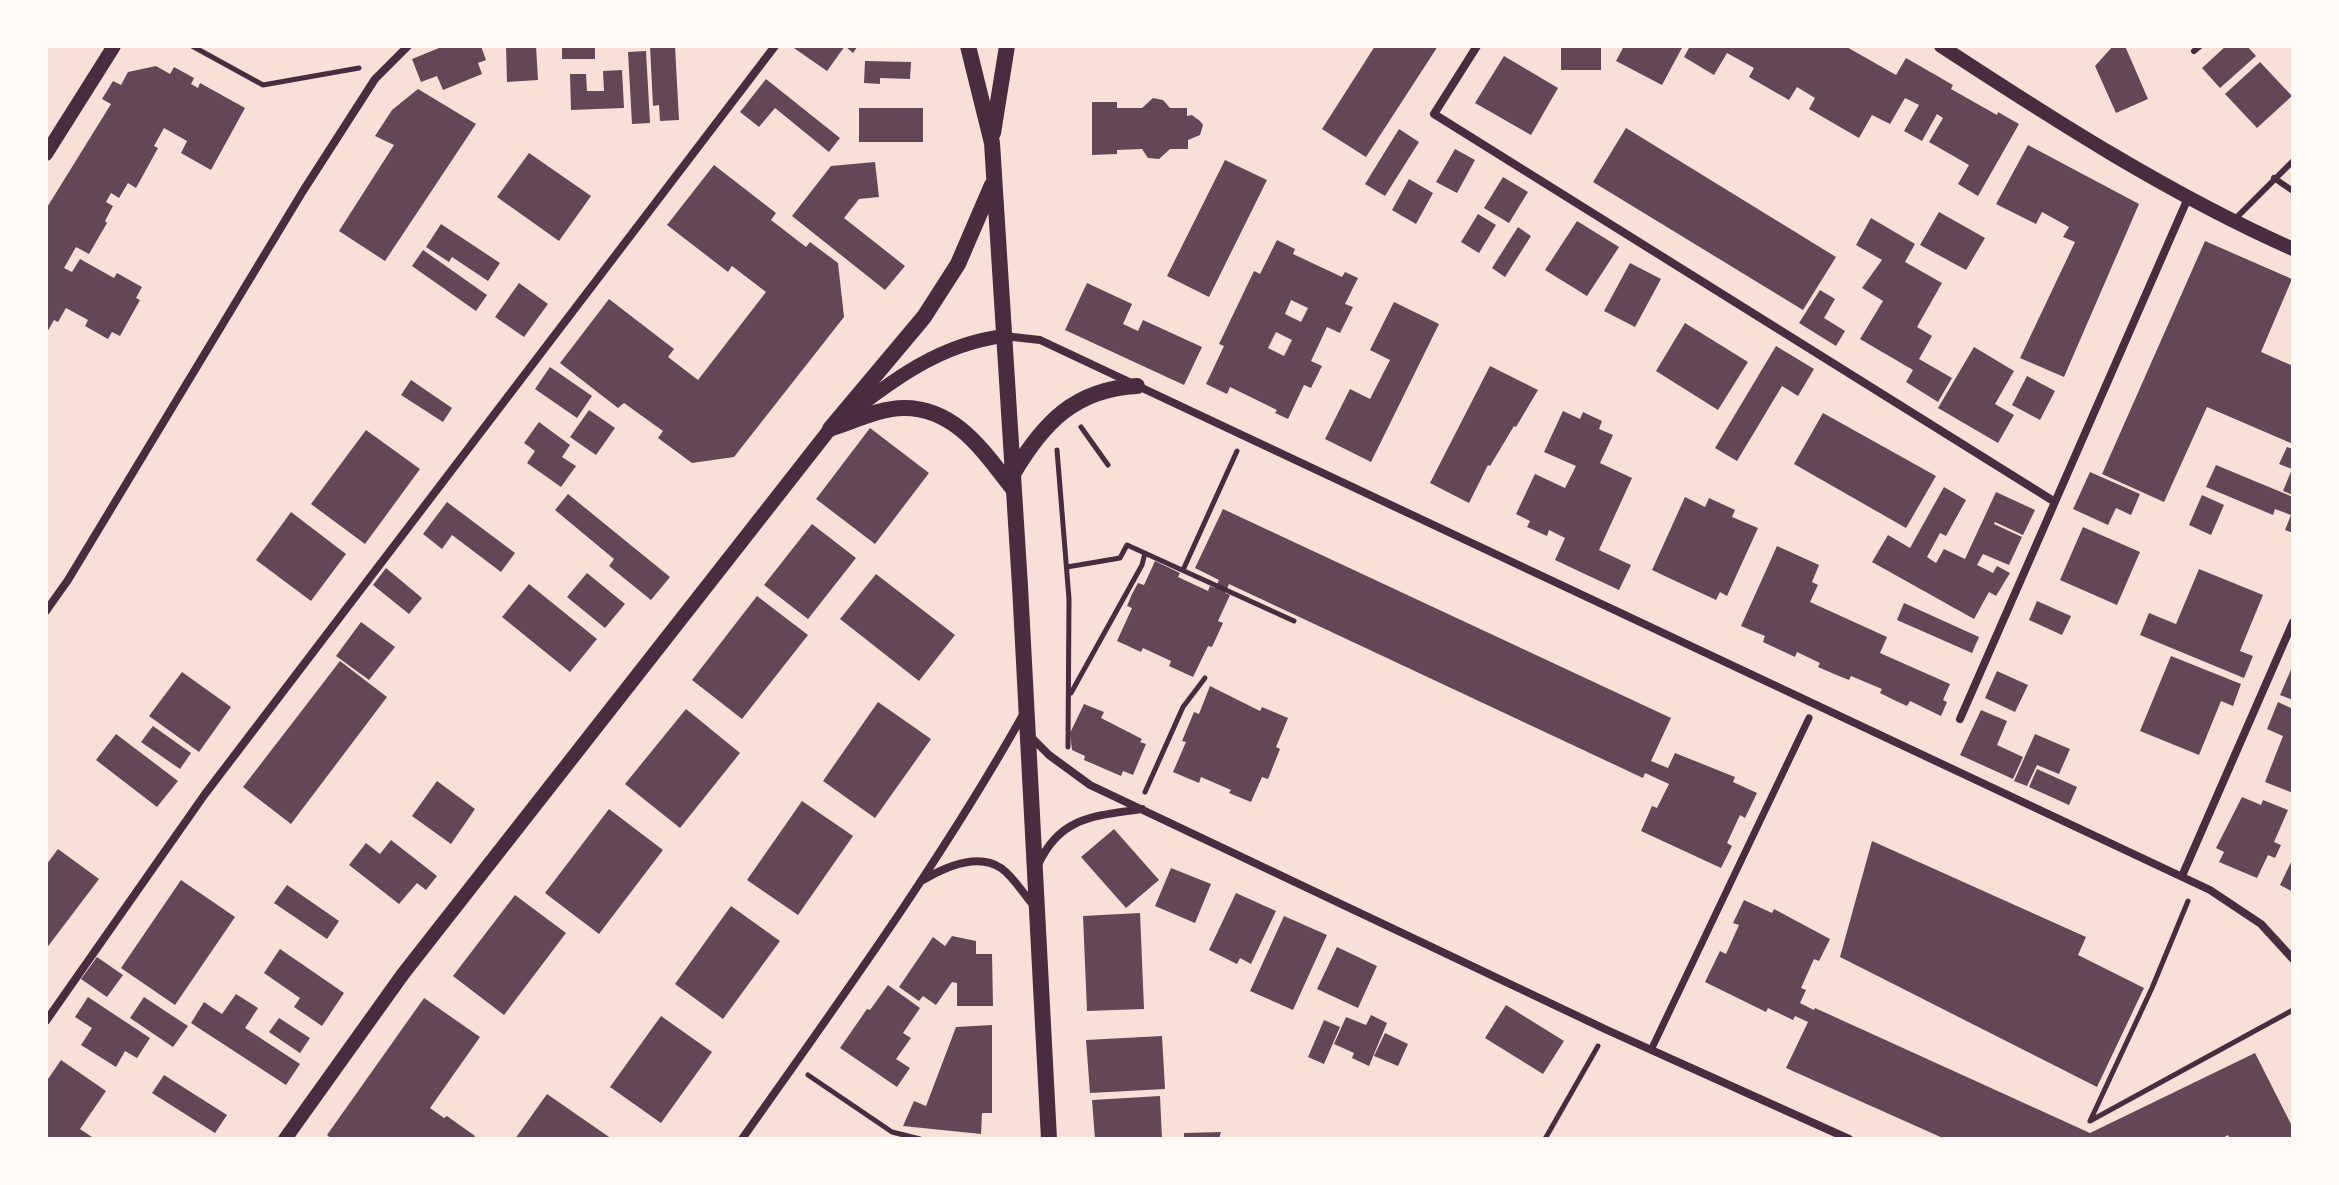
<!DOCTYPE html>
<html>
<head>
<meta charset="utf-8">
<style>
	body { margin:0 }
	#map { position:relative; width:2339px; height:1185px; overflow:hidden; background:#f7e1d7; font-family:"IBM Plex Sans",sans-serif }
	canvas { display:block }
	.frame { position:absolute; inset:0; border:48px solid #fffaf5; pointer-events:none }
</style>
</head>
<body>
<div id="map">
<canvas width="2339" height="1185"></canvas>
<div class="frame"></div>
</div>
<script>
const ctx = document.querySelector('canvas').getContext('2d');
ctx.lineJoin = 'round';
function paint(path, color) { ctx.fillStyle = color; ctx.fill(path, 'evenodd'); }
function strokePath(path, color, width, dash) { ctx.strokeStyle = color; ctx.lineWidth = width; ctx.lineCap = dash ? 'butt' : 'round'; ctx.setLineDash(dash || []); ctx.stroke(path); }
paint(new Path2D(`
	M444 46H481L486 60 478 63 482 74 443 90 437 76 421 82 412 59Z
	M506 46H536L538 80 507 82Z
	M562 46H595V59H562Z
	M650 46H675L679 120 660 121 659 105 653 106Z
	M791 46H858L853 53 845 46 827 71Z
	M1375 46H1438L1366 157 1322 129Z
	M1561 46H1601V70H1561Z
	M1624 46H1683L1662 85 1616 61Z
	M1690 46H1845L1896 75 1906 58 1953 85 1951 89 1997 115 1998 112 2019 124 1978 196 1958 184 1969 165 1929 142 1943 118 1937 114 1922 141 1904 131 1919 105 1905 98 1890 124 1872 115 1859 138 1809 109 1815 98 1797 87 1789 100 1749 77 1754 68 1727 53 1714 75 1684 57Z
	M2113 46H2125L2148 99 2116 113 2095 66Z
	M2226 46H2247L2256 56 2220 88 2202 68Z
	M646 51 650 123 632 124 628 52Z
	M1504 56 1558 88 1531 135 1475 103Z
	M865 61 911 62 910 79 880 78V84L864 83Z
	M2260 62 2292 96 2257 128 2225 94Z
	M156 66 170 74 174 67 194 78 191 84 198 88 200 83 245 108 211 170 181 153 187 141 164 128 154 146 158 148 136 188 128 183 119 198 111 193 106 202 113 206 105 221 107 223 89 254 76 247 64 268 72 272 80 259 114 278 117 273 142 287 136 298 140 300 120 336 112 332 108 339 85 326 88 320 66 308 58 322 54 320 46 334V230L48 226 46 225V209L111 104 102 99 113 81 121 85 128 72Z
	M622 70 624 108 571 110 570 74H586L587 91H604L603 71Z
	M766 79 840 138 829 152 775 108 759 127 740 112Z
	M418 89 476 124 385 261 339 231 394 145 375 136 392 110Z
	M1153 98 1163 100 1170 108H1187V116L1192 115 1200 121 1203 125 1200 135 1188 140V149H1170L1159 159 1148 158 1142 149 1117 150V154L1092 155V102H1117V108H1142Z
	M859 108H923V142H859Z
	M1626 128 1836 257 1803 310 1593 182Z
	M1399 129 1419 142 1385 196 1365 184Z
	M2028 145 2139 204 2064 377 2020 358 2075 242 2063 237 2069 227 2042 212 2036 224 1996 204Z
	M1455 149 1475 160 1457 193 1436 182Z
	M529 153 591 196 559 241 497 197Z
	M1225 160 1267 180 1209 297 1167 276Z
	M875 162 879 197 859 199 844 218 905 266 885 290 792 216 831 166Z
	M714 165 776 213 771 220 806 247 810 242 838 263 844 317 734 457 692 463 658 438 663 431 624 403 618 408 560 363 609 299 674 349 668 357 698 380 766 292 732 266 728 272 667 225Z
	M1503 177 1528 192 1509 223 1484 208Z
	M1409 179 1433 193 1416 224 1392 210Z
	M1939 212 1985 238 1966 270 1920 245Z
	M1478 214 1496 225 1479 253 1461 242Z
	M1871 218 1915 244 1905 262 1942 283 1917 327 1932 336 1919 359 1952 378 1938 402 1906 382 1913 370 1860 339 1883 301 1862 288 1882 260 1856 245Z
	M1577 221 1619 247 1587 296 1545 270Z
	M441 224 500 263 488 281 452 257 449 262 426 247Z
	M1518 227 1531 236 1505 277 1492 268Z
	M1277 240 1295 249 1293 254 1342 277 1345 272 1358 278 1345 304 1353 307 1340 333 1327 327 1311 361 1322 366 1311 388 1304 385 1288 419 1275 413 1277 410 1230 387 1227 394 1206 384 1224 346 1219 344 1254 271 1260 274ZM1291 300 1308 308 1301 322 1285 314ZM1276 332 1292 340 1284 356 1268 348Z
	M2205 241 2292 279 2261 352 2293 366V444L2207 407 2164 502 2102 474Z
	M423 250 487 295 476 311 412 266Z
	M1630 263 1661 279 1635 327 1604 311Z
	M519 283 548 304 524 337 495 317Z
	M1087 283 1132 304 1123 324 1138 331 1143 320 1202 347 1184 385 1065 330Z
	M1820 290 1835 299 1824 318 1845 331 1836 346 1799 323Z
	M1394 302 1439 324 1371 462 1325 439 1350 389 1370 399 1390 360 1370 350Z
	M1685 323 1748 362 1718 410 1656 371Z
	M1776 346 1814 369 1798 396 1782 386 1737 461 1715 448Z
	M1974 347 2014 371 1995 404 2014 415 1998 443 1938 408Z
	M1490 366 1538 390 1516 427 1514 426 1490 466 1488 465 1469 503 1430 483Z
	M550 367 592 396 577 418 535 389Z
	M2027 376 2055 391 2040 420 2012 405Z
	M411 380 452 408 443 422 401 395Z
	M589 410 615 428 596 455 570 437Z
	M1563 411 1580 419 1583 412 1602 421 1599 429 1613 435 1600 463 1632 478 1599 550 1631 565 1619 590 1555 560 1565 538 1549 530 1547 536 1527 527 1530 521 1516 514 1535 474 1565 488 1576 466 1544 452Z
	M1823 413 1936 476 1906 528 1794 464Z
	M539 422 570 445 562 457 576 466 561 487 527 463 535 451 524 443Z
	M870 428 929 473 875 544 816 499Z
	M366 430 420 469 365 544 311 504Z
	M2287 447 2293 449V495L2283 491 2292 469 2279 464Z
	M2216 465 2293 497V533L2285 530 2291 515 2275 509 2273 515 2206 487Z
	M2090 472 2140 494 2131 515 2116 508 2108 525 2073 509Z
	M1944 487 1966 500 1946 536 1940 533 1927 557 1936 563 1944 549 1965 559 1996 492 2035 510 2023 535 1995 522 1994 524 2022 537 2009 565 1983 554 1977 565 1993 573 1997 566 2010 573 1996 596 1989 592 1974 619 1872 562 1888 535 1910 548Z
	M568 494 670 577 651 600 609 566 614 559 555 510Z
	M2202 495 2224 505 2211 535 2189 525Z
	M1685 497 1705 507 1709 498 1735 510 1732 517 1758 528 1727 596 1720 592 1716 600 1652 570Z
	M447 502 515 553 501 572 452 535 442 549 423 534Z
	M1223 509 1671 718 1651 761 1668 768 1675 753 1735 777 1733 782 1757 793 1745 818 1740 815 1727 843 1732 846 1721 868 1641 831 1652 806 1657 808 1669 784 1645 773 1643 778 1229 584 1225 593 1230 595 1218 621 1223 623 1212 647 1208 646 1193 677 1169 666 1171 661 1143 648 1141 652 1117 641 1132 608 1127 606 1132 594 1138 583 1144 585 1155 561 1180 573 1178 577 1208 591 1210 586 1215 588 1219 580 1195 568Z
	M291 512 346 554 311 601 256 560Z
	M812 524 856 558 808 619 764 585Z
	M2083 527 2140 552 2117 605 2060 580Z
	M1777 546 1819 565 1812 582 1818 585 1810 602 1887 637 1880 653 1950 684 1943 700 1947 702 1941 716 1910 701 1907 706 1894 700 1880 693 1882 689 1851 676 1849 680 1834 674 1818 667 1820 663 1797 652 1795 657 1763 642 1765 636 1741 626Z
	M386 568 422 598 409 614 373 585Z
	M2199 569 2263 595 2240 651 2253 656 2244 678 2140 635 2149 613 2176 624Z
	M587 573 625 604 605 628 567 597Z
	M876 574 955 635 919 681 840 619Z
	M529 584 597 639 570 672 502 617Z
	M757 596 808 635 742 719 692 680Z
	M2037 601 2071 616 2062 635 2029 620Z
	M1904 603 1979 637 1972 653 1897 620Z
	M361 622 395 647 369 680 336 656Z
	M2171 656 2241 684 2233 706 2221 701 2199 755 2140 731Z
	M340 661 387 697 291 824 243 787Z
	M2293 665V700L2280 695Z
	M1997 671 2028 685 2015 712 1985 698Z
	M182 672 231 707 199 752 149 716Z
	M1210 686 1260 711 1262 707 1288 718 1276 747 1280 749 1268 779 1262 777 1251 802 1229 793 1231 790 1201 777 1199 783 1173 772 1186 742 1182 741 1194 712 1199 714Z
	M878 702 931 739 875 818 823 781Z
	M2278 702 2293 709V793L2265 782 2283 736 2267 729Z
	M1084 704 1104 712 1101 718 1142 739 1140 742 1146 744 1133 775 1123 771 1121 776 1084 760 1085 756 1072 750 1070 733Z
	M686 709 740 753 680 828 625 784Z
	M1981 710 2007 721 1997 745 2023 757 2013 779 1960 755Z
	M153 726 191 753 180 769 141 742Z
	M116 734 178 781 157 807 96 760Z
	M2035 734 2070 749 2059 774 2037 765 2027 786 2014 781Z
	M2037 769 2077 787 2069 805 2029 787Z
	M437 781 475 809 451 844 412 816Z
	M2242 797 2261 805 2263 800 2288 810 2274 842 2281 845 2275 858 2268 855 2257 878 2219 862 2224 852 2216 848Z
	M802 801 853 836 798 915 747 880Z
	M609 809 663 850 599 934 545 893Z
	M1114 829 1159 880 1126 908 1081 857Z
	M391 840 437 876 426 890 417 883 399 904 349 865 366 843 380 854Z
	M1872 841 2086 937 2078 955 2144 988 2097 1087 1840 957Z
	M58 849 99 879 46 949V865Z
	M2293 858V892L2280 885Z
	M1171 868 1211 884 1195 923 1155 906Z
	M181 880 235 917 175 1005 121 968Z
	M287 885 339 921 327 939 274 903Z
	M1236 893 1276 911 1251 964 1240 958 1237 964 1209 950Z
	M515 895 566 933 504 1015 453 976Z
	M1744 900 1772 913 1774 909 1830 939 1819 961 1814 959 1801 988 1806 990 1800 1003 1814 1010 1815 1008 2090 1133 2255 1053 2293 1128V1139H2230L2228 1135 2221 1139H1945L1786 1068 1808 1022 1795 1016 1793 1020 1768 1008 1766 1012 1705 982 1720 951 1726 954 1739 925 1733 923Z
	M731 906 780 941 723 1019 675 984Z
	M1140 913 1144 1009 1087 1011 1083 916Z
	M1284 916 1327 935 1293 1010 1250 991Z
	M952 936 976 941V954H992L993 1006H957V983L952 982 936 1005 923 996 919 1001 899 987 933 937 945 946Z
	M1337 947 1377 966 1358 1008 1317 989Z
	M280 949 344 993 322 1026 294 1007 300 998 264 973Z
	M97 957 123 975 107 997 81 979Z
	M888 985 920 1008 903 1033 911 1038 896 1059 910 1068 897 1087 840 1048 867 1009 870 1010Z
	M236 994 258 1008 245 1028 300 1064 286 1085 191 1023 204 1002 222 1014Z
	M88 997 150 1038 137 1058 125 1051 116 1067 81 1045 92 1028 75 1017Z
	M144 997 188 1026 173 1047 130 1018Z
	M424 998 480 1037 430 1108 444 1118 447 1116 475 1136 473 1139H332L327 1135Z
	M1506 1005 1564 1041 1543 1074 1485 1038Z
	M1371 1015 1387 1023 1369 1066 1352 1058 1354 1053 1334 1044 1346 1017 1366 1025Z
	M661 1016 712 1052 661 1123 610 1087Z
	M279 1018 310 1038 300 1053 269 1032Z
	M1324 1020 1340 1027 1324 1064 1308 1057Z
	M992 1025V1113H982L981 1134 903 1126 914 1101 926 1106 956 1027Z
	M1385 1033 1408 1044 1398 1066 1374 1056Z
	M1162 1036 1165 1089 1090 1093 1086 1040Z
	M61 1060 106 1091 80 1129 95 1139H51L46 1135V1082Z
	M164 1075 227 1115 215 1133 152 1093Z
	M547 1094 612 1139H515Z
	M1160 1096 1162 1139H1095L1092 1100Z
	M1221 1132 1219 1139H1184V1133Z`), '#644757');
strokePath(new Path2D(`
	M192 46 263 85 359 68
	M1081 427 1108 465
	M1057 450 1069 599 1068 747
	M1067 567 1120 558 1127 545 1294 621
	M1183 570 1237 451
	M1071 693 1142 565 1145 553
	M1145 792 1183 707 1205 678
	M808 1075 892 1132 920 1139
	M2090 1121 2152 988 2188 901
	M2090 1121 2293 1010
	M1545 1139 1598 1046`), '#4a2c40', 5);
strokePath(new Path2D(`
	M2194 51 2200 46
	M2274 178 2293 191
	M2235 219 2293 161`), '#4a2c40', 6);
strokePath(new Path2D(`
	M1651 1050 1809 718`), '#4a2c40', 7);
strokePath(new Path2D(`
	M1477 46 1434 114 2055 502
	M1004 336 1040 340 2210 890 2261 924 2293 959
	M46 611 68 580 303 191 375 79 408 46
	M1960 719 2188 198
	M1030 736 1049 755 1090 785 1607 1030 1849 1139
	M1038 865C1060 816 1095 816 1142 809
	M2182 876 2293 622
	M923 880C945 867 977 852 1001 868 1014 877 1024 895 1035 907
	M46 1021 205 794 775 46
	M742 1139C840 1000 941 861 1024 713`), '#4a2c40', 8);
strokePath(new Path2D(`
	M1941 46C2054 120 2169 194 2293 249
	M46 154 114 46
	M285 1139 403 974 830 429C886 386 933 345 1004 336`), '#4a2c40', 14);
strokePath(new Path2D(`
	M968 46 992 143 1020 586 1049 1139
	M993 133 1007 46
	M832 428C854 421 880 408 904 408 957 408 985 454 1014 490
	M830 429 924 317 958 264 992 185
	M1013 474C1043 423 1075 389 1137 386`), '#4a2c40', 16);
</script>
</body>
</html>
